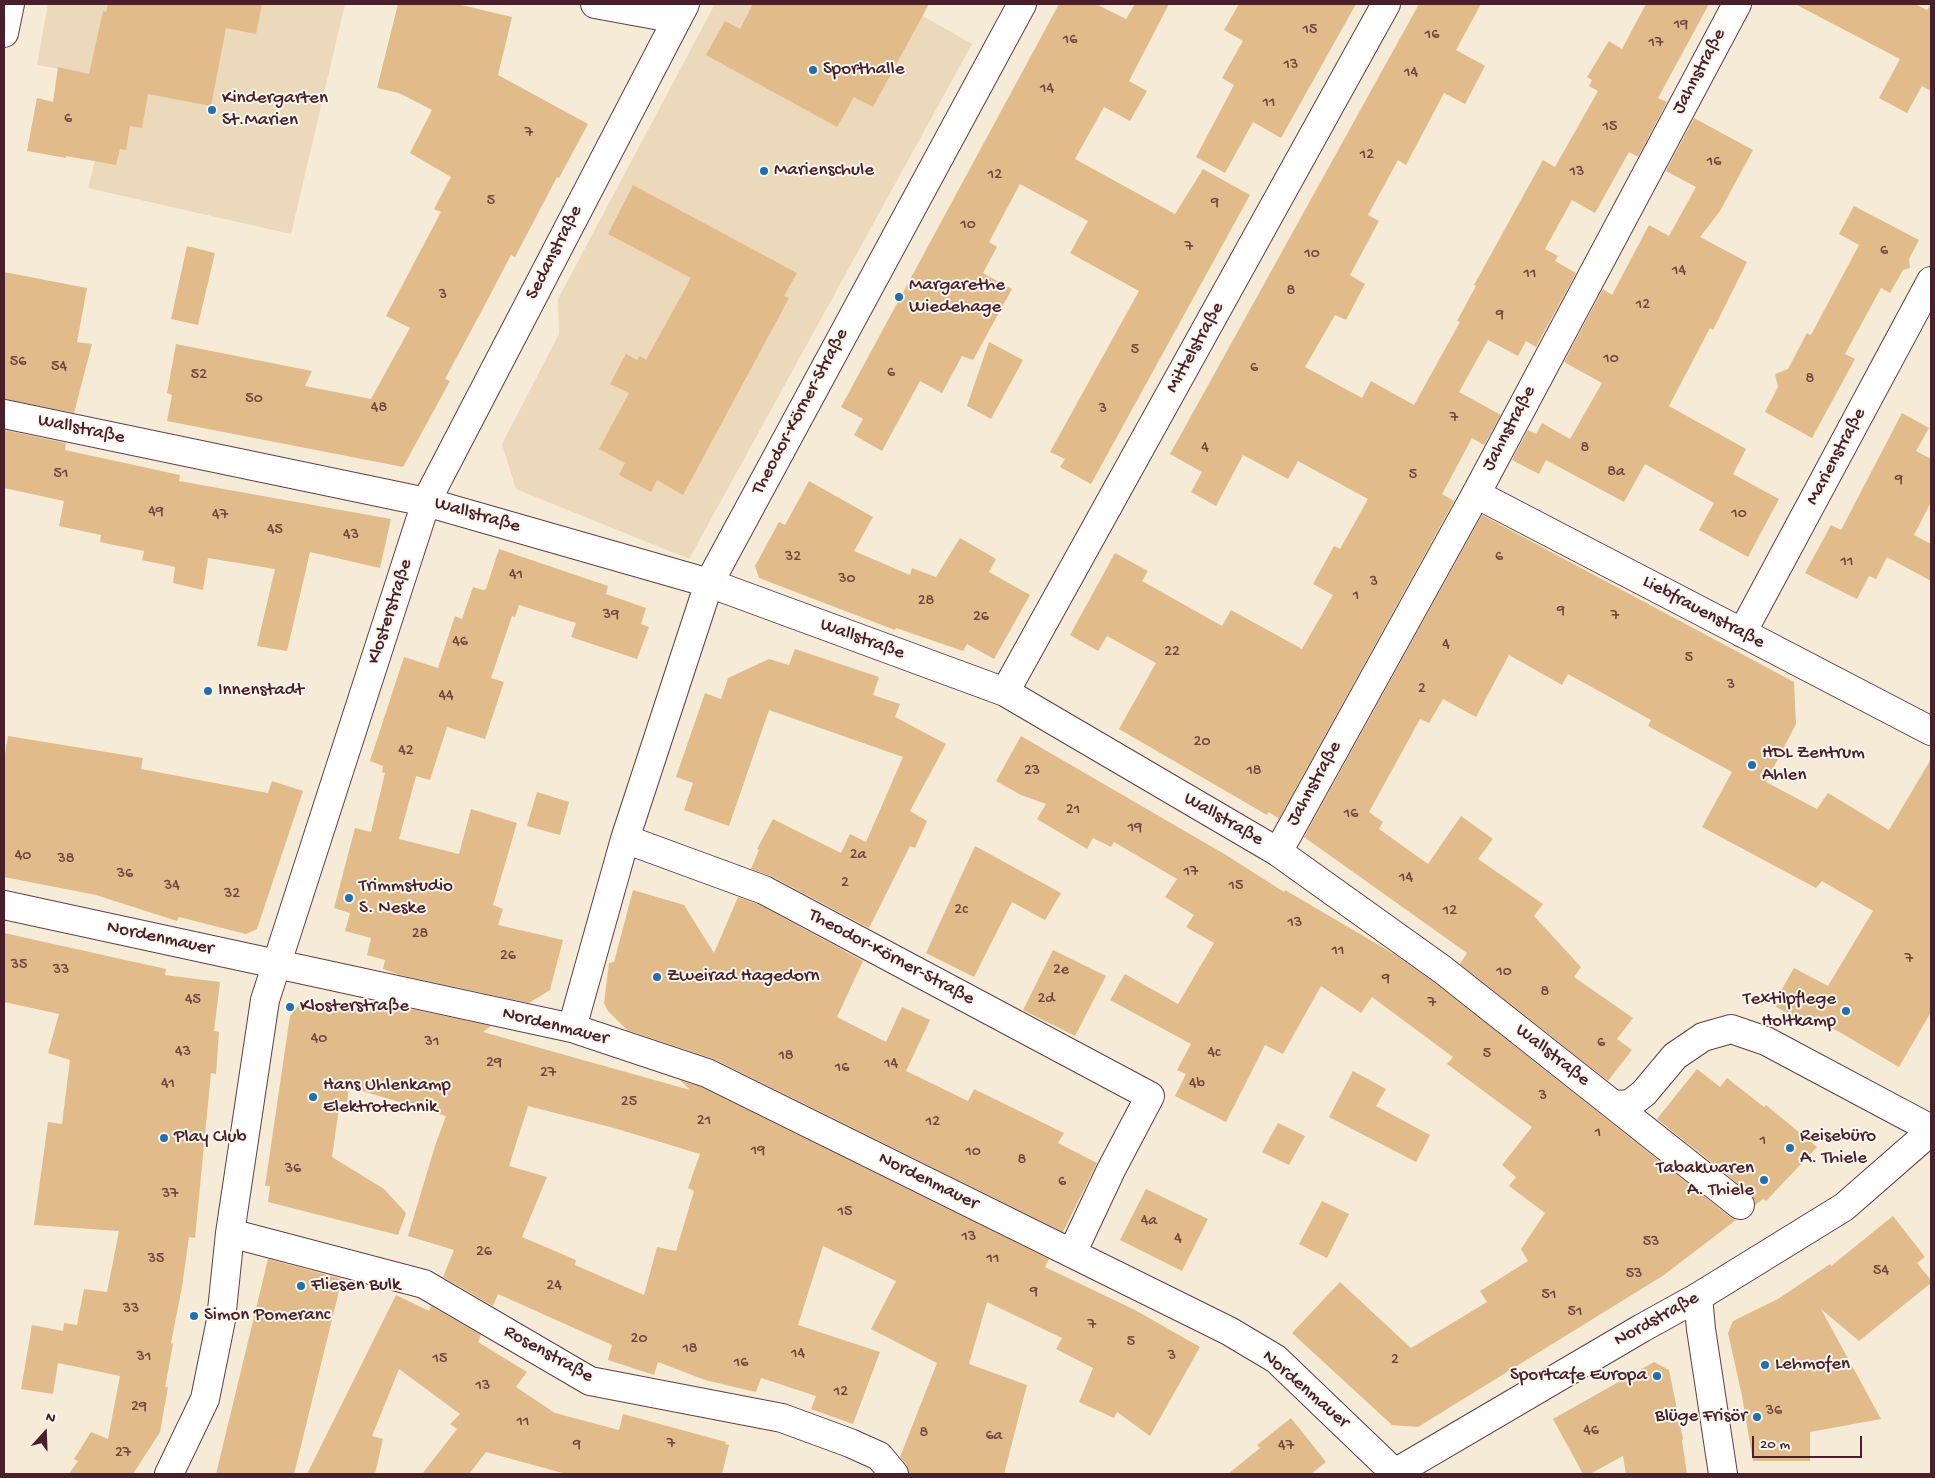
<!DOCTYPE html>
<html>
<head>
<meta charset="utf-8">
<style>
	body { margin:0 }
	#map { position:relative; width:1935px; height:1478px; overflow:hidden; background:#f5ebd6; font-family:"Gochi Hand",sans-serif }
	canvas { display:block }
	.frame { position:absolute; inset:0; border:5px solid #4a1f2b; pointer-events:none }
	.north { position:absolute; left:20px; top:1408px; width:50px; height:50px; -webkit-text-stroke:4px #fbf7ec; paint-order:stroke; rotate:20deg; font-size:14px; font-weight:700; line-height:20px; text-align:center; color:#4a1f2b }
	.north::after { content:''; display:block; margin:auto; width:18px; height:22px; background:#4a1f2b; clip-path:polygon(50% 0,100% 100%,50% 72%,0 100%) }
	.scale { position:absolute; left:1752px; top:1436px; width:110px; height:22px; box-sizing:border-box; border:2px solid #4a1f2b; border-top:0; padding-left:6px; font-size:15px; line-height:18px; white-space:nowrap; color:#4a1f2b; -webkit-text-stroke:4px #fbf7ec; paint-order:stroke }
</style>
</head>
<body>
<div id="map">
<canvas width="1935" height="1478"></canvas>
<div class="frame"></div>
<div class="north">N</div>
<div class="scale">20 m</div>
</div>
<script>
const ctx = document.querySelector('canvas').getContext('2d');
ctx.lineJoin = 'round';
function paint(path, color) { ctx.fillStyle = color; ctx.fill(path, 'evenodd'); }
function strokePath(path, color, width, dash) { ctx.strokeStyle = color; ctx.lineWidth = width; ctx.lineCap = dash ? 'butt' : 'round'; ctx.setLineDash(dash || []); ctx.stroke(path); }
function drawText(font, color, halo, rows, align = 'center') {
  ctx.font = font + ' "Gochi Hand",sans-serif'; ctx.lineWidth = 4; ctx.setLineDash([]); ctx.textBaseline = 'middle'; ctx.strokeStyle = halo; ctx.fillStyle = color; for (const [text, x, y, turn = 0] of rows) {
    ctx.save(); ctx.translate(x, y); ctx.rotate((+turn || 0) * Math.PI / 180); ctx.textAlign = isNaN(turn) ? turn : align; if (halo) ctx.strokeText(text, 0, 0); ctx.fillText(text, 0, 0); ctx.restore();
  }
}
paint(new Path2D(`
	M48 4 90 5V4H345L291 234 88 188 95 161 89 74 37 65Z
	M715 4H902L972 44 689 559 516 489 502 444 559 334 558 299Z`), '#ecd8ba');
paint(new Path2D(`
	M108 4H262L256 34 226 28 211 106 148 94 142 128 130 126 126 150 120 149 116 165 66 156V158L27 151 37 98 53 102 58 67 89 74 103 11 106 12Z
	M398 4H457L512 17 498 75 588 124 559 178 557 177 515 257 511 255 479 316 445 379 450 381 409 456 403 467 167 421 172 395 167 393 176 344 312 371 305 386 371 399 410 328 386 316 441 212 434 209 451 177 410 153 432 110 399 93 377 88Z
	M753 4H929L873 107 854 97 837 127 706 55 725 21 740 29Z
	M1059 4H1096L1126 19 1135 4H1169L1129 81 1147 91 1130 121 1104 107 1075 159 1175 214 1203 169 1250 195 1091 484 1060 467 1065 459 1050 452 1139 291 1070 253 1088 221 1020 184 989 242 997 247 983 273 1012 289 973 360 962 356 942 393 920 381 882 451 854 435 863 419 841 407Z
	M1239 4H1356L1281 138 1253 122 1225 173 1196 157 1234 85 1222 78 1243 41 1224 30Z
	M1419 4H1481L1456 50 1485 66 1465 104 1444 93 1406 165 1398 160 1368 215 1379 221 1350 275 1365 284 1346 320 1335 315 1305 367 1362 398 1371 381 1414 405 1460 322 1457 321 1476 286 1474 285 1543 160 1555 167 1598 91 1589 86 1592 80 1587 77 1609 41 1622 49 1646 4H1709L1658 98 1667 102 1638 157 1629 152 1595 213 1572 200 1545 249 1558 256 1555 261 1576 273 1536 347 1526 341 1518 356 1488 340 1459 392 1501 415 1484 445 1472 438 1442 494 1454 501 1279 819 1269 812 1267 815 1119 729 1156 663 1107 636 1098 651 1070 635 1115 553 1148 571 1142 581 1222 626 1231 610 1302 649 1333 595 1313 584 1334 546 1340 549 1368 499 1298 461 1288 479 1243 455 1216 506 1191 492 1202 472 1170 454Z
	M1795 4H1915L1927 10 1931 4V91L1922 86 1907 113 1879 98 1900 59Z
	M1694 118 1753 150 1720 211 1700 237 1747 262 1713 330 1710 328 1669 406 1746 449 1733 474 1779 499 1748 557 1699 530 1714 503 1645 464 1624 502 1546 460 1539 474 1512 460 1528 430 1536 434 1542 423 1570 439 1602 383 1564 362 1603 289 1612 295 1649 225 1669 236 1696 187 1666 171Z
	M633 185 797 273 784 296 789 298 683 495 657 480 651 492 619 475 625 463 599 449 629 393 610 384 626 354 637 360 640 356 646 360 691 278 608 234Z
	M1854 206 1919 240 1909 259 1910 268 1903 270 1890 293 1881 288 1845 354 1855 359 1812 438 1765 412 1778 387 1775 374 1788 369 1807 333 1811 335 1859 245 1839 234Z
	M187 246 215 253 198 325 171 319Z
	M4 272 87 288 77 342 92 344 74 413 4 399Z
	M989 342 1023 360 991 419 967 406Z
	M1902 413 1929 428 1916 451 1931 459V502L1914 535 1931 544V581L1887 557 1876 579 1869 576 1857 599 1805 573 1831 525 1841 530Z
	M4 430 66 443 65 450 180 475 179 481 391 519 380 568 310 552 287 651 257 646 275 569 208 558 203 590 173 583 175 567 142 560 144 551 100 542 101 535 59 526 64 501 4 488Z
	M809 481 873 517 854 551 910 575 912 568 936 577 960 538 996 559 989 572 1030 595 994 659 967 644 963 651 896 628 895 630 759 578 755 566 779 522 785 525Z
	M1482 515 1794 682 1796 724 1766 782 1817 809 1828 793 1889 830 1931 759V1012L1899 1067 1812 1016 1808 1025 1773 1005 1794 968 1828 986 1873 911 1822 881 1816 888 1702 827 1732 772 1648 726 1651 720 1568 674 1562 685 1509 655 1476 717 1443 699 1429 723 1420 719 1369 812 1383 822 1379 829 1428 864 1461 816 1493 839 1478 859 1543 904 1534 916 1581 967 1574 977 1633 1018 1617 1039 1632 1050 1608 1081 1460 964 1467 953 1304 837Z
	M499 549 608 586 606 594 646 608 641 624 649 627 637 659 571 637 576 623 519 605 515 617 512 616 491 678 504 682 485 739 447 727 430 780 416 776 399 839 459 854 471 809 517 823 493 905 503 909 498 925 563 940 550 990 529 1003 400 975 383 969 385 960 367 955 371 938 345 931 350 913 334 908 355 828 371 832 385 773 382 772 383 766 370 761 404 657 438 668 455 616 462 619 473 587 483 590 486 589Z
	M795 649 879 677 873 695 900 704 895 717 946 744 910 811 927 821 915 848 910 846 869 928 771 876 751 869 759 850 757 849 773 819 841 853 850 834 866 842 903 757 769 710 729 826 684 810 693 783 676 777 705 693 721 699 728 678 769 659 789 665Z
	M8 736 143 758 141 769 268 793 272 781 303 791 257 929 246 934 179 917 177 921 96 895 4 877V760Z
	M1021 736 1226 855 1284 892 1285 890 1394 954 1434 982 1730 1217 1736 1220 1664 1275 1418 1427 1392 1425 1292 1333 1340 1282 1411 1348 1487 1302 1480 1291 1528 1261 1521 1249 1545 1213 1509 1186 1516 1177 1502 1165 1532 1127 1447 1064 1453 1057 1372 997 1361 1013 1321 986 1283 1054 1265 1045 1226 1122 1175 1096 1186 1074 1177 1070 1191 1044 1110 1000 1125 974 1178 1004 1214 943 1186 927 1194 915 1165 897 1177 879 1114 842 1111 847 1093 838 1087 849 1037 819 1046 804 1021 795 996 781Z
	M537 792 569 802 560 835 527 826Z
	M975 846 1061 893 1045 920 1012 902 974 977 926 953Z
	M633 890 684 905 714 953 738 897 758 904 863 961 837 1017 886 1042 902 1007 930 1020 906 1071 968 1101 974 1089 1064 1133 1058 1143 1097 1163 1063 1232 714 1059 627 1030 608 1011 604 1003 609 963 614 962Z
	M4 933 166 969 165 975 220 982 214 1031 219 1032 216 1074 211 1073 195 1238 189 1237 182 1287 171 1343 173 1344 165 1387H168L160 1432 133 1474H69L78 1461 74 1459 91 1432 108 1439 120 1376 58 1363 53 1394 21 1389 32 1325 63 1331 64 1323 77 1325 84 1289 107 1292 119 1231 34 1225 48 1122 62 1124 70 1060 48 1053 59 1014 4 1002Z
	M1053 950 1106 976 1075 1036 1023 1010Z
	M374 1001 491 1026 483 1032 690 1090 680 1080 701 1087 1049 1259 1045 1267 1135 1310 1200 1347 1150 1436 1117 1412 1114 1418 1079 1402 1093 1368 1056 1349 1062 1338 987 1302 969 1364 1027 1385 1004 1474H909L906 1464 900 1457 937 1363 871 1329 896 1281 823 1246 798 1325 880 1352 853 1424 811 1409 816 1396 761 1378 756 1392 705 1380 658 1362 654 1375 608 1360 612 1345 498 1294 493 1306 443 1277 454 1250 408 1236 435 1146 446 1116 349 1087 347 1102 340 1101 332 1157 384 1189 406 1213 398 1235 268 1202 270 1186H265L290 1016 299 1005 372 1009ZM528 1106 614 1128 700 1154 688 1188 694 1191 676 1251 657 1247 644 1295 575 1265 576 1260 522 1237 547 1177 509 1166Z
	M1697 1069 1720 1087 1727 1078 1764 1107 1766 1105 1817 1147 1766 1201 1763 1199 1755 1205 1754 1199 1750 1193 1657 1119Z
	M1353 1071 1386 1089 1376 1106 1430 1135 1416 1162 1329 1117Z
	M1278 1123 1305 1136 1289 1165 1262 1152Z
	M1146 1189 1208 1219 1182 1271 1120 1240Z
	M1322 1201 1349 1214 1327 1258 1299 1244Z
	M1893 1216 1925 1257 1917 1263 1931 1280V1283L1859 1341 1821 1309 1881 1419 1810 1432V1461H1753L1742 1396 1728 1333 1733 1321 1778 1299 1830 1264 1831 1266Z
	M268 1259 342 1279 294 1474H216Z
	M396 1295 429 1311 431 1306 481 1335 478 1342 527 1372 516 1387 555 1413 619 1430 623 1414 726 1442 725 1444 729 1445 722 1474H566L486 1452 469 1474H422L457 1429 450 1424 460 1414 399 1369 372 1436 383 1439 375 1474H307Z
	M1654 1362 1669 1370 1683 1439 1682 1440 1687 1474H1626L1623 1456 1590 1474H1583L1553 1419Z
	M1291 1418 1326 1462 1311 1474H1228L1260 1448 1257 1445Z`), '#e1bc8a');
const minor = new Path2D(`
	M595 4 677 19
	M4 33 10 4
	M4 414 426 502 709 583 1005 692 1278 852 1443 970 1740 1205
	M1476 494 1931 731
	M1742 633 1931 281
	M1005 692 1386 4
	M625 839 764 890 1150 1096 1111 1170 1072 1253
	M1278 852 1476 494 1737 4
	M4 905 572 1028 707 1073 1229 1331 1276 1359 1396 1474
	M572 1028 625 839 709 583 1022 4
	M1614 1105 1630 1104 1644 1093 1675 1056 1703 1037 1731 1029 1766 1041 1931 1129
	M230 1233 424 1284 590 1381 782 1418 850 1443 879 1456 894 1474
	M169 1474 205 1399 221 1320 230 1233 265 1000 426 502 685 4
	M1393 1474 1642 1328 1698 1297`);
const tertiary = new Path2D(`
	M1723 1474 1701 1329 1698 1297 1844 1207 1931 1131`);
strokePath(minor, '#643e45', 30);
strokePath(tertiary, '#643e45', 30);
strokePath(minor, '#fff', 28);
strokePath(tertiary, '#fff', 28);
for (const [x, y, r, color] of [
	[813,70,5,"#1f6fb2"],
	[212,110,5,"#1f6fb2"],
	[764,171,5,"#1f6fb2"],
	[899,297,5,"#1f6fb2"],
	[208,691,5,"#1f6fb2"],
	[1752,765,5,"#1f6fb2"],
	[349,898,5,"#1f6fb2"],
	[657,977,5,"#1f6fb2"],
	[290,1007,5,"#1f6fb2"],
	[1846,1011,5,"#1f6fb2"],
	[313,1097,5,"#1f6fb2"],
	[164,1138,5,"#1f6fb2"],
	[1790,1148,5,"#1f6fb2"],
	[1764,1180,5,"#1f6fb2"],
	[301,1286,5,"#1f6fb2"],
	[194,1316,5,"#1f6fb2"],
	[1765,1365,5,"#1f6fb2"],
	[1657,1376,5,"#1f6fb2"],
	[1757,1417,5,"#1f6fb2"]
]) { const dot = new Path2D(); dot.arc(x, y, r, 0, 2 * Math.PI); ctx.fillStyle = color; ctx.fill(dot); strokePath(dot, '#fbf7ec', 2); }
drawText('16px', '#704643', null, [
	["19",1681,26],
	["15",1310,31],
	["16",1432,36],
	["16",1070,41],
	["17",1656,44],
	["13",1291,66],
	["14",1411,74],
	["14",1047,90],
	["11",1269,104],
	["6",68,120],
	["15",1610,128],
	["7",529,134],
	["12",1367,156],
	["16",1714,163],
	["13",1577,173],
	["12",995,176],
	["5",491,202],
	["9",1215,204],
	["10",968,226],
	["7",1189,248],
	["6",1884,252],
	["10",1312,255],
	["14",1679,272],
	["11",1530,275],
	["8",1291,292],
	["3",443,296],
	["12",1643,306],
	["9",1500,316],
	["5",1135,351],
	["10",1611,360],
	["56",18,363],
	["54",59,368],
	["6",1254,369],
	["6",891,374],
	["52",199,376],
	["8",1810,380],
	["50",254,400],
	["48",379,409],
	["3",1103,410],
	["7",1454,419],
	["4",1205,449],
	["8",1585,449],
	["8a",1616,473],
	["51",61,475],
	["5",1413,476],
	["9",1899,481],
	["49",156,513],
	["10",1739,515],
	["47",220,516],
	["45",275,531],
	["43",351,536],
	["32",793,558],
	["6",1499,558],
	["11",1847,563],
	["41",516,576],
	["30",847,580],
	["3",1374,583],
	["1",1356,597],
	["28",926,602],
	["9",1561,612],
	["39",611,616],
	["7",1615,617],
	["26",981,618],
	["46",460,643],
	["4",1446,646],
	["22",1172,653],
	["5",1689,659],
	["3",1731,686],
	["2",1422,690],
	["44",446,697],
	["20",1202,743],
	["42",406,752],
	["23",1032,772],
	["18",1254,772],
	["21",1073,811],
	["16",1351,815],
	["19",1135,829],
	["2a",858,856],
	["40",23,857],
	["38",66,860],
	["17",1191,873],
	["36",125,875],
	["14",1406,879],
	["2",845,884],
	["34",172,887],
	["15",1236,887],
	["32",232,895],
	["2c",961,911],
	["12",1450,912],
	["13",1295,924],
	["28",420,935],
	["11",1338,952],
	["26",508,957],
	["7",1909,960],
	["35",19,966],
	["33",61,971],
	["2e",1061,971],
	["10",1504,973],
	["9",1386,980],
	["8",1545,993],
	["2d",1046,1000],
	["45",193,1001],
	["7",1432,1004],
	["40",319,1040],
	["31",432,1043],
	["6",1601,1044],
	["43",183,1053],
	["4c",1214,1054],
	["5",1487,1055],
	["18",786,1057],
	["29",494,1064],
	["14",891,1065],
	["16",842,1069],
	["27",548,1074],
	["41",168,1085],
	["4b",1197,1085],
	["3",1543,1097],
	["25",629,1103],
	["21",704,1122],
	["12",933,1123],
	["1",1598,1134],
	["1",1763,1142],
	["19",758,1152],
	["10",973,1153],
	["8",1022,1161],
	["36",293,1170],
	["6",1062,1183],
	["37",170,1195],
	["15",845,1213],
	["4a",1149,1222],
	["13",969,1238],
	["4",1178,1240],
	["53",1651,1243],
	["26",484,1253],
	["35",156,1260],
	["11",993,1260],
	["54",1881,1272],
	["53",1634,1275],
	["24",554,1287],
	["9",1034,1293],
	["51",1549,1296],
	["33",131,1310],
	["51",1575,1313],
	["7",1092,1326],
	["20",639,1340],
	["5",1131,1343],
	["18",690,1350],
	["14",798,1355],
	["3",1172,1357],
	["31",144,1358],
	["15",440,1360],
	["2",1395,1361],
	["16",741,1364],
	["13",483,1387],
	["12",841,1393],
	["29",139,1408],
	["36",1774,1412],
	["11",523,1423],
	["46",1591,1432],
	["8",924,1434],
	["6a",994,1437],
	["7",671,1445],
	["9",577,1446],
	["47",1286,1447],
	["27",123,1454]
]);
drawText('19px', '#4a1f2b', '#fbf7ec', [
	["Sporthalle",823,70],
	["Kindergarten",222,99],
	["St.Marien",222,121],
	["Marienschule",774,171],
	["Margarethe",909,286],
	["Wiedehage",909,308],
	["Innenstadt",218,691],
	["HDL Zentrum",1762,754],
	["Ahlen",1762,776],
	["Trimmstudio",359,887],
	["S. Neske",359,909],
	["Zweirad Hagedorn",667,977],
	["Textilpflege",1836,1000,"right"],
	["Holtkamp",1836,1022,"right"],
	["Klosterstraße",300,1007],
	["Hans Uhlenkamp",323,1086],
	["Elektrotechnik",323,1108],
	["Reisebüro",1800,1137],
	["A. Thiele",1800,1159],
	["Play Club",174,1138],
	["Tabakwaren",1754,1169,"right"],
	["A. Thiele",1754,1191,"right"],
	["Fliesen Bulk",311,1286],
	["Simon Pomeranc",204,1316],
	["Lehmofen",1775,1365],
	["Sportcafe Europa",1647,1376,"right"],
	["Blüge Frisör",1747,1417,"right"]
], 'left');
drawText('19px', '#4a1f2b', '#fbf7ec', [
	["Jahnstraße",1700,72,-62],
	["Sedanstraße",555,253,-63],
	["Mittelstraße",1196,348,-61],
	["Theodor-Körner-Straße",801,412,-62],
	["Jahnstraße",1510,429,-62],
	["Wallstraße",81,430,12],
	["Marienstraße",1837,457,-62],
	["Wallstraße",477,516,16],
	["Klosterstraße",391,612,-72],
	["Liebfrauenstraße",1703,613,28],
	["Wallstraße",862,640,20],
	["Jahnstraße",1315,784,-61],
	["Wallstraße",1223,820,30],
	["Nordenmauer",160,939,12],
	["Theodor-Körner-Straße",891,958,28],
	["Nordenmauer",555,1027,14],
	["Wallstraße",1552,1056,38],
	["Nordenmauer",928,1182,26],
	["Nordstraße",1657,1320,-29],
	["Rosenstraße",548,1355,29],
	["Nordenmauer",1305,1390,41]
]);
</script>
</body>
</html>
